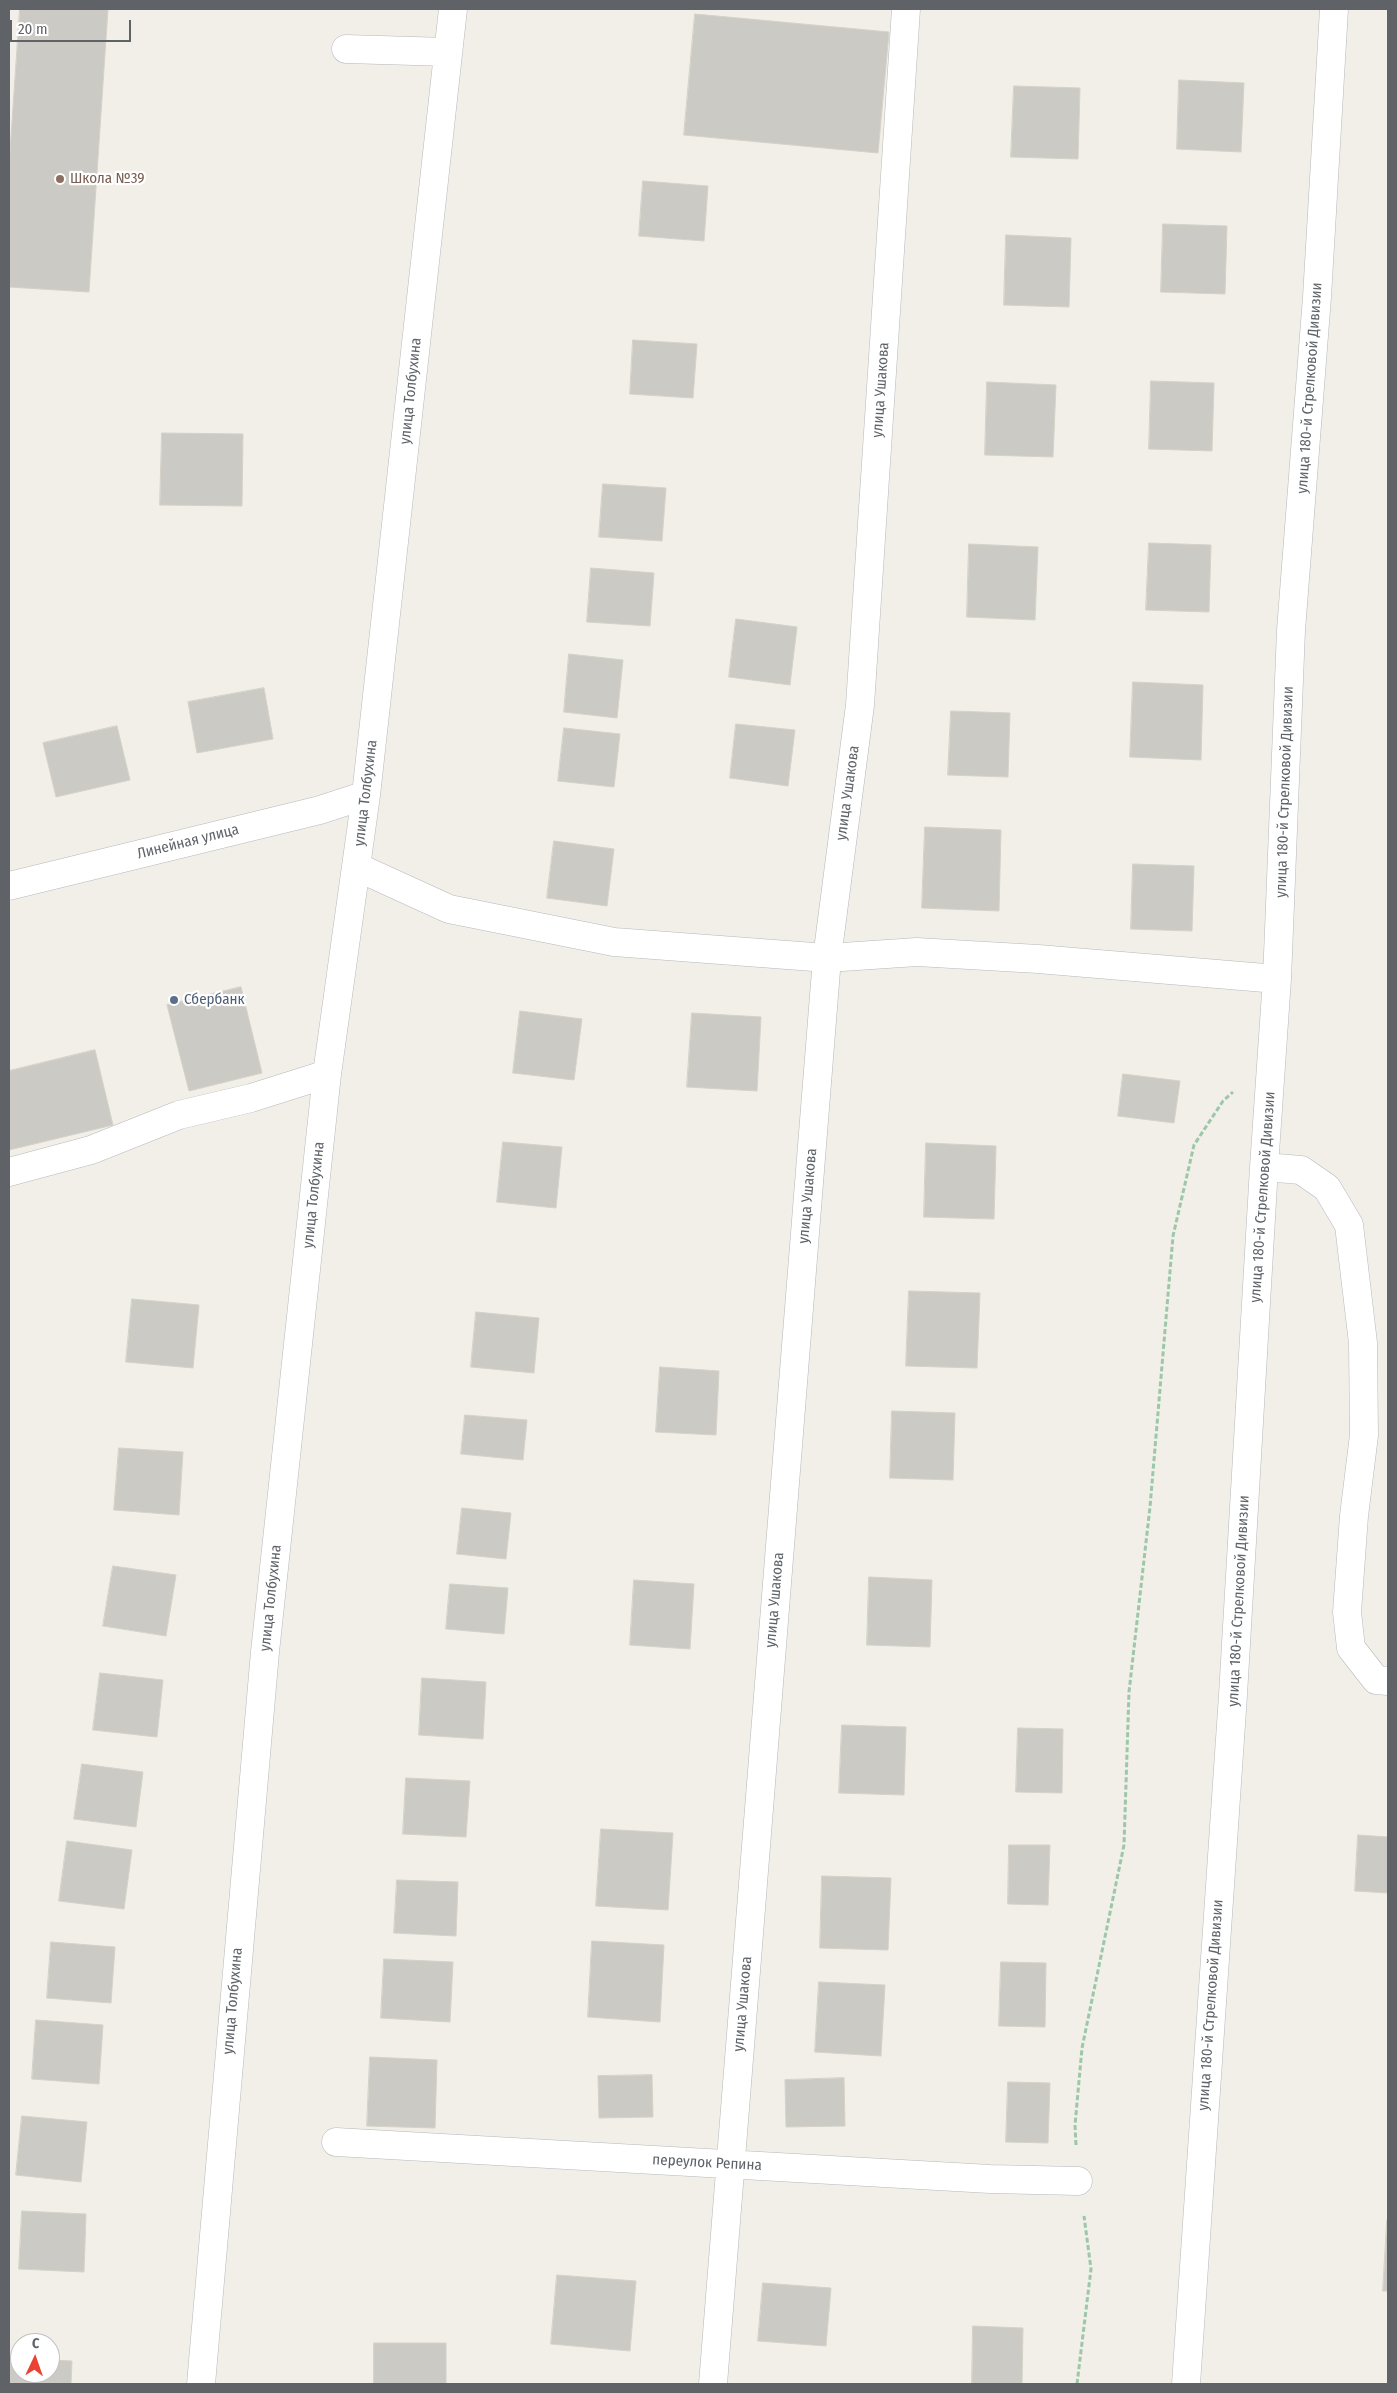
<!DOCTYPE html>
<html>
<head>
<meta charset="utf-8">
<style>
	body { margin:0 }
	#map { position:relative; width:1397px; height:2393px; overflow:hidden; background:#f1efe8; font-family:"Fira Sans Condensed",sans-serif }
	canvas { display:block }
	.frame { position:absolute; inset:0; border:10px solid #5f6368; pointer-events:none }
	.north { position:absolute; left:10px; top:2333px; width:50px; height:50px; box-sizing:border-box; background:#fff; border:1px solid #bfc1c3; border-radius:50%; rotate:3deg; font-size:14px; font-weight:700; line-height:20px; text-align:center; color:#5f6368 }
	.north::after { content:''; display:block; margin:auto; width:18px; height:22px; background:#ea4335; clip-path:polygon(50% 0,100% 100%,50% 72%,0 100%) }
	.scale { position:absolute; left:10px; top:20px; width:121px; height:22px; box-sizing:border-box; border:2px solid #5f6368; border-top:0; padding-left:6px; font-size:15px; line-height:18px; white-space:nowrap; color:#5f6368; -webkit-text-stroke:4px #fff; paint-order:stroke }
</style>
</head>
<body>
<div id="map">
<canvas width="1397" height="2393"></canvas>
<div class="frame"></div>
<div class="north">С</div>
<div class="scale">20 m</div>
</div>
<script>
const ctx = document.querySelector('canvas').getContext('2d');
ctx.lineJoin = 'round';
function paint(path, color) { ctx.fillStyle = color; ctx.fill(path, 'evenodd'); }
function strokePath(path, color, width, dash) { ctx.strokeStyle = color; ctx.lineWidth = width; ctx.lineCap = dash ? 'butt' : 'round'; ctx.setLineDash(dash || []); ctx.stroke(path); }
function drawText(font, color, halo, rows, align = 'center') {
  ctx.font = font + ' "Fira Sans Condensed",sans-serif'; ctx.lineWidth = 4.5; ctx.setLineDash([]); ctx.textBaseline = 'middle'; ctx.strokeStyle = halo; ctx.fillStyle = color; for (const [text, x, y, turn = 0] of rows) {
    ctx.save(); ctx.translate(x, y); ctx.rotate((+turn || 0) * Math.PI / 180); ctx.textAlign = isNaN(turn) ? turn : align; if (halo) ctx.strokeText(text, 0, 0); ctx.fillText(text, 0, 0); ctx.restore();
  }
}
const building = new Path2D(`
	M20 9H108L89 292 9 287V166Z
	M695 14 889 32 878 153 684 135Z
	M1179 80 1244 83 1241 152 1177 149Z
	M1014 86 1080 88 1078 159 1011 157Z
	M643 181 708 186 704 241 639 236Z
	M1163 224 1227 226 1225 294 1161 292Z
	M1006 235 1071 238 1069 307 1004 305Z
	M633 340 697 344 693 398 630 394Z
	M1151 381 1214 383 1212 451 1149 449Z
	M987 382 1056 385 1053 457 985 455Z
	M162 433 243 434 242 506 160 505Z
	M603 484 666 488 662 541 599 537Z
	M1149 543 1211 545 1209 612 1146 610Z
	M969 544 1038 547 1035 620 967 617Z
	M591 568 654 573 650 626 587 622Z
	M736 619 797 627 790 685 729 677Z
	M569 654 623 660 617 718 564 712Z
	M1133 682 1203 685 1201 760 1130 757Z
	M264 688 273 739 197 753 188 702Z
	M951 711 1010 713 1008 777 948 775Z
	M736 724 795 730 788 786 730 778Z
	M117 726 130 780 56 797 43 743Z
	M564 728 620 734 614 787 558 781Z
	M925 827 1001 830 999 911 922 908Z
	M554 841 614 849 607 906 547 898Z
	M1133 864 1194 866 1192 931 1131 929Z
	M241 987 262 1073 189 1091 167 1005Z
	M520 1011 582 1019 574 1080 513 1073Z
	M692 1013 761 1017 757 1091 687 1087Z
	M95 1050 113 1125 9 1150V1071Z
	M1123 1074 1180 1081 1174 1123 1118 1116Z
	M503 1142 562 1147 556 1208 497 1202Z
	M926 1143 996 1146 994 1219 924 1217Z
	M909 1291 980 1293 977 1368 906 1366Z
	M132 1299 199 1305 193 1368 126 1362Z
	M476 1312 539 1318 534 1373 471 1367Z
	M660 1367 719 1371 716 1435 656 1432Z
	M892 1411 955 1413 953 1480 890 1478Z
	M465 1415 527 1420 523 1460 461 1454Z
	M119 1448 183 1452 179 1515 114 1510Z
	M462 1508 511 1513 506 1559 457 1554Z
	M113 1566 176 1575 166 1636 103 1626Z
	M869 1577 932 1580 930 1647 867 1645Z
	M634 1580 694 1584 690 1649 630 1645Z
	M450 1584 508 1588 504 1634 446 1629Z
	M100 1673 163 1680 157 1737 93 1730Z
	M422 1678 486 1682 483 1739 419 1735Z
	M842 1725 906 1727 904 1795 839 1793Z
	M1018 1728 1063 1729 1062 1793 1016 1792Z
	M82 1764 143 1772 136 1827 74 1819Z
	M406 1778 470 1781 466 1837 403 1834Z
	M601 1829 673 1833 668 1910 596 1906Z
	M1358 1835 1388 1837V1893L1355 1891Z
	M67 1841 132 1850 124 1909 59 1901Z
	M1009 1845H1050L1048 1905 1008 1904Z
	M822 1876 891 1878 888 1950 820 1948Z
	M397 1880 458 1882 456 1936 394 1933Z
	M592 1941 664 1945 660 2022 588 2017Z
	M51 1942 115 1947 111 2003 47 1998Z
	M384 1959 453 1962 450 2022 381 2018Z
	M1001 1962 1046 1963 1045 2027 999 2026Z
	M819 1982 885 1985 881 2056 815 2052Z
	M36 2020 103 2025 99 2084 32 2079Z
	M370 2057 437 2060 435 2128 367 2126Z
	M652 2075 653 2117 599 2118 598 2076Z
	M844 2078 845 2126 786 2127 785 2080Z
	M1008 2082 1050 2083 1048 2143 1006 2142Z
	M22 2116 87 2122 81 2182 16 2175Z
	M22 2211 86 2214 84 2272 19 2269Z
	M1387 2220 1388 2221V2291H1383Z
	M557 2275 636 2281 630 2351 551 2344Z
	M763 2283 831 2288 826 2346 758 2341Z
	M973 2326 1023 2328 1022 2384H972Z
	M374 2343H446V2384H374Z
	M9 2357 20 2358V2373H50V2360L72 2361 71 2384H9Z`);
paint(building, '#cccac5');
strokePath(building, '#d6d1c6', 1);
const minor = new Path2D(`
	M346 49 448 52
	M357 867 449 909 614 942 827 958 917 952 1038 959 1277 979
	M9 886 320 810 366 795
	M1264 1167 1301 1170 1327 1188 1349 1225 1363 1343 1364 1435 1354 1516 1347 1612 1351 1648 1376 1680 1388 1681
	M9 1172 91 1150 179 1115 251 1098 327 1074
	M336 2142 990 2179 1078 2181
	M201 2384 265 1652 327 1074 366 795 453 9
	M713 2384 827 958 860 705 906 9
	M1186 2384 1233 1695 1264 1167 1277 979 1291 630 1317 297 1334 9`);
strokePath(minor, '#b5b8bc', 29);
strokePath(new Path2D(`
	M1076 2145 1075 2125 1082 2048 1124 1845 1129 1692 1150 1507 1173 1236 1194 1145 1223 1101 1233 1092
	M1077 2384 1091 2269 1084 2216`), '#9cc7a9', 3, [5, 2.5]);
strokePath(minor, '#fff', 28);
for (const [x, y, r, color] of [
	[60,179,5,"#8d6e63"],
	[174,1000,5,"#5c6f8a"]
]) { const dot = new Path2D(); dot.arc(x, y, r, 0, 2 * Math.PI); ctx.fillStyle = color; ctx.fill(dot); strokePath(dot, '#fff', 2); }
drawText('15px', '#785e54', '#fff', [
	["Школа №39",70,179]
], 'left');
drawText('15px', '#5f6368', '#fff', [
	["улица 180-й Стрелковой Дивизии",1310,388,-86],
	["улица Ушакова",881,390,-86],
	["улица Толбухина",411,391,-84],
	["улица 180-й Стрелковой Дивизии",1285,792,-88],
	["улица Толбухина",366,793,-83],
	["улица Ушакова",848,793,-82],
	["Линейная улица",188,842,-14],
	["улица Толбухина",314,1195,-84],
	["улица Ушакова",808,1196,-85],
	["улица 180-й Стрелковой Дивизии",1263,1197,-86],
	["улица Толбухина",271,1598,-84],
	["улица Ушакова",775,1600,-85],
	["улица 180-й Стрелковой Дивизии",1239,1601,-87],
	["улица Толбухина",233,2001,-85],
	["улица Ушакова",743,2004,-85],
	["улица 180-й Стрелковой Дивизии",1211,2005,-86],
	["переулок Репина",707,2163,3]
]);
drawText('15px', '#4e5e75', '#fff', [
	["Сбербанк",184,1000]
], 'left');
</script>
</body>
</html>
